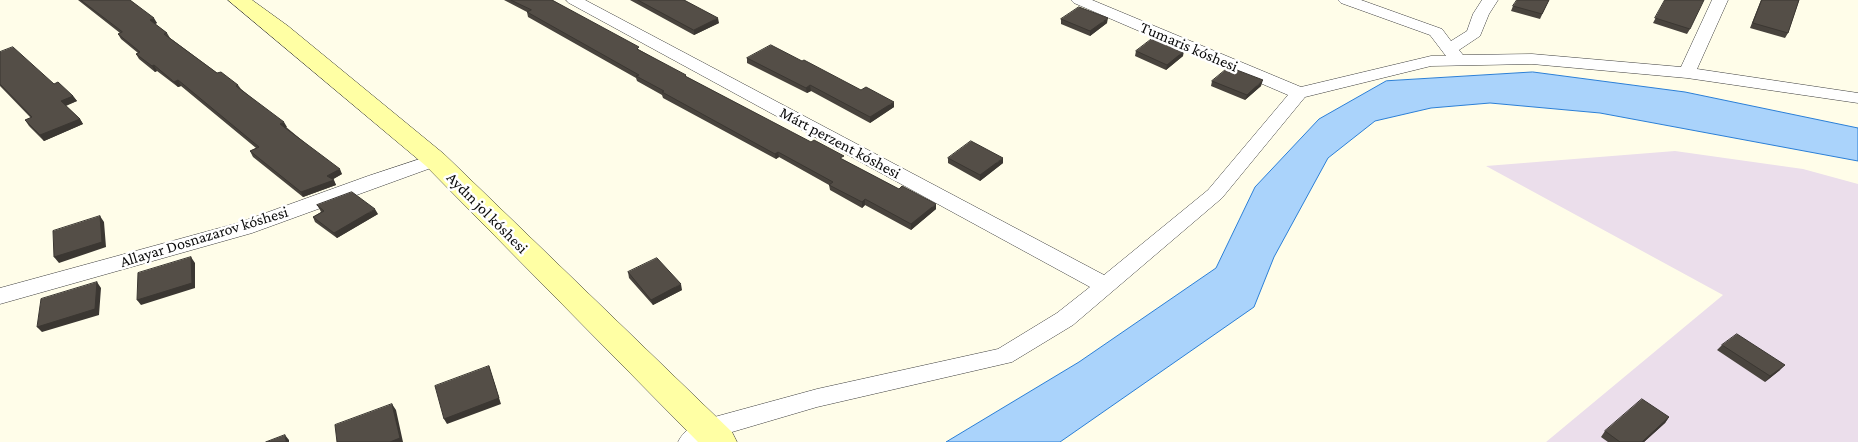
<!DOCTYPE html>
<html>
<head>
<meta charset="utf-8">
<style>
	body { margin:0 }
	canvas { display:block; background:#fffde9 }
</style>
</head>
<body>
<canvas width="1858" height="442"></canvas>
<script>
const ctx = document.querySelector('canvas').getContext('2d');
ctx.lineJoin = 'round';
function paint(path, color) { ctx.fillStyle = color; ctx.fill(path, 'evenodd'); }
function strokePath(path, color, width, dash) { ctx.strokeStyle = color; ctx.lineWidth = width; ctx.lineCap = dash ? 'butt' : 'round'; ctx.setLineDash(dash || []); ctx.stroke(path); }
function drawText(font, color, halo, rows, align = 'center') {
  ctx.font = font + ' "Crimson Pro",serif'; ctx.lineWidth = 5; ctx.setLineDash([]); ctx.textBaseline = 'middle'; ctx.strokeStyle = halo; ctx.fillStyle = color; for (const [text, x, y, turn = 0] of rows) {
    ctx.save(); ctx.translate(x, y); ctx.rotate((+turn || 0) * Math.PI / 180); ctx.textAlign = isNaN(turn) ? turn : align; if (halo) ctx.strokeText(text, 0, 0); ctx.fillText(text, 0, 0); ctx.restore();
  }
}
paint(new Path2D(`
	M1675 151 1803 169 1858 184V442H1546L1723 295 1486 166Z`), '#ebdeeb');
const water = new Path2D(`
	M1533 72 1685 92 1858 128V161L1600 113 1490 103 1431 108 1375 121 1328 158 1274 257 1254 307 1060 442H946L1079 362 1216 268 1255 187 1319 119 1386 81Z`);
paint(water, '#aad3fb');
strokePath(water, '#2b7fd7', 1);
const street = new Path2D(`
	M566 0H585L1104 275 1208 190 1288 95 1074 3 1071 0H1092L1301 87 1431 56H1446L1430 35 1341 3 1338 0H1361L1442 29 1451 41 1467 31 1473 14 1482 0H1498L1489 14 1480 36 1459 50 1463 55 1532 54 1681 67 1712 0H1728L1697 69 1858 93V103L1687 78 1532 64 1431 66 1305 97 1222 198 1073 325 1012 362 817 407 715 437 708 442H678C683 431 695 423 707 419L817 389 998 349 1057 313 1090 287 569 3Z
	M435 154 442 156 444 160 442 164 252 233 0 304V288L238 223 368 176Z`);
const secondary = new Path2D(`
	M228 0H252L288 26 444 154 732 432 737 442H698L426 166Z`);
strokePath(street, '#3e3e3e', 1);
strokePath(secondary, '#2d2d2d', 1);
paint(street, '#fff');
paint(secondary, '#ffffa4');
paint(new Path2D(`
	M78 0H130L157 23 155 24 167 33 170 38 217 73 238 85 241 89 342 174 333 179 336 185 303 197 253 157 250 151 256 148 181 86 178 87 157 71 155 72 139 59 136 54 138 53 121 39 118 34 120 33Z
	M504 0H552L687 77 936 209 911 230 865 205 862 208 830 190 829 185 779 157 776 159 663 98 662 95 637 81 636 78 528 17 527 12Z
	M630 0H684L719 23 694 35Z
	M1549 0 1540 19 1511 11 1513 6Z
	M1665 0 1690 29 1687 34 1653 23Z
	M1761 0H1799L1788 33 1785 38 1750 28Z
	M1061 19 1107 23 1090 36 1061 24Z
	M1136 51 1183 56 1166 70 1135 56Z
	M0 52 73 96 77 101 66 106 80 119 83 124 44 141 29 126 25 120 31 118 0 86Z
	M747 58 802 61 894 107 870 123 811 91 807 93 747 63Z
	M1212 81 1261 86 1245 100 1211 86Z
	M948 158 1003 163 980 181 948 163Z
	M317 205 378 214 337 238 315 222 313 217 321 212 320 210Z
	M628 272 682 290 653 305 629 278Z
	M1722 345 1780 370 1765 382 1717 350Z
	M1669 417 1665 423 1644 442H1608L1601 437 1605 431Z`), '#48433d');
paint(new Path2D(`
	M154 18 157 23 153 25 150 20Z
	M718 18 719 23 694 35V30Z
	M1108 18 1107 23 1090 36V31Z
	M1184 51 1183 56 1166 70 1167 65Z
	M154 65 157 71 155 72 152 66Z
	M178 80 181 86 178 87 174 82Z
	M1263 80 1261 86 1245 100 1247 95Z
	M810 85 811 91 807 93 806 88Z
	M73 96 77 101 64 106 61 101Z
	M894 102V107L870 123V117Z
	M80 119 83 124 44 141 40 135Z
	M284 122 287 127 283 129 280 124Z
	M778 152 779 157 776 159 775 154Z
	M1003 158V163L980 181V175Z
	M340 169 342 174 330 181 327 176Z
	M334 180 336 185 303 197 301 192Z
	M865 199V205L862 208V202Z
	M936 204V209L911 230V224Z
	M375 209 378 214 337 238 334 233Z
	M100 216 104 222 106 247 59 263 54 257Z
	M191 257 195 263V288L141 305 137 300Z
	M97 282 101 288 99 315 42 332 37 327Z
	M681 284 682 290 653 305 651 300Z
	M1785 365 1780 370 1765 382 1770 376Z
	M489 366 501 404 447 424 444 419Z
	M392 404 396 410 403 442H390Z
	M1669 417 1665 423 1644 442H1642Z
	M285 435 289 440V442H286Z`), '#3b3732');
const building = new Path2D(`
	M81 0H130L154 18 150 20 167 33 164 34 217 73 221 72 238 85 236 86 284 122 280 124 340 169 327 176 334 180 301 192 250 151 259 147 178 80 174 82 154 65 152 66 136 54 140 52 118 34 122 32Z
	M511 0H552L639 47 637 49 686 75 685 76 811 142 814 140 844 156 840 158 899 189 902 186 936 204 911 224 865 199 862 202 829 185 833 182 778 152 775 154 662 92 664 91 636 76 639 75 527 12 531 10Z
	M638 0H684L718 18 694 30Z
	M1517 0H1549L1542 14 1513 6Z
	M1665 0H1704L1690 29 1655 18Z
	M1762 0H1799L1788 33 1753 23Z
	M1079 7 1108 18 1090 31 1061 19Z
	M1153 38 1184 51 1167 65 1136 51Z
	M771 45 802 61 804 60 861 90 866 87 894 102 870 117 810 85 806 88 747 58Z
	M13 47 54 84 58 82 73 96 61 101 80 119 40 135 25 120 32 117 0 84V52Z
	M1229 67 1263 80 1247 95 1212 81Z
	M971 141 1003 158 980 175 948 158Z
	M352 192 375 209 334 233 313 217 324 211 317 205Z
	M100 216 102 242 54 257 53 231Z
	M191 257 192 283 137 300 138 273Z
	M657 258 681 284 651 300 628 272Z
	M97 282 95 309 37 327 41 299Z
	M1737 334 1785 365 1770 376 1722 345Z
	M489 366 499 398 444 419 435 386Z
	M1642 399 1669 417 1642 442H1620L1605 431Z
	M392 404 400 438 390 442H337L335 425Z
	M285 435 286 442H266Z`);
paint(building, '#544e47');
strokePath(building, '#3b3732', 1);
drawText('16px', '#0b0b0b', '#fff', [
	["Tumaris kóshesi",1189,47,23],
	["Márt perzent kóshesi",840,143,28],
	["Aydın jol kóshesi",487,213,45],
	["Allayar Dosnazarov kóshesi",204,237,-17]
]);
</script>
</body>
</html>
